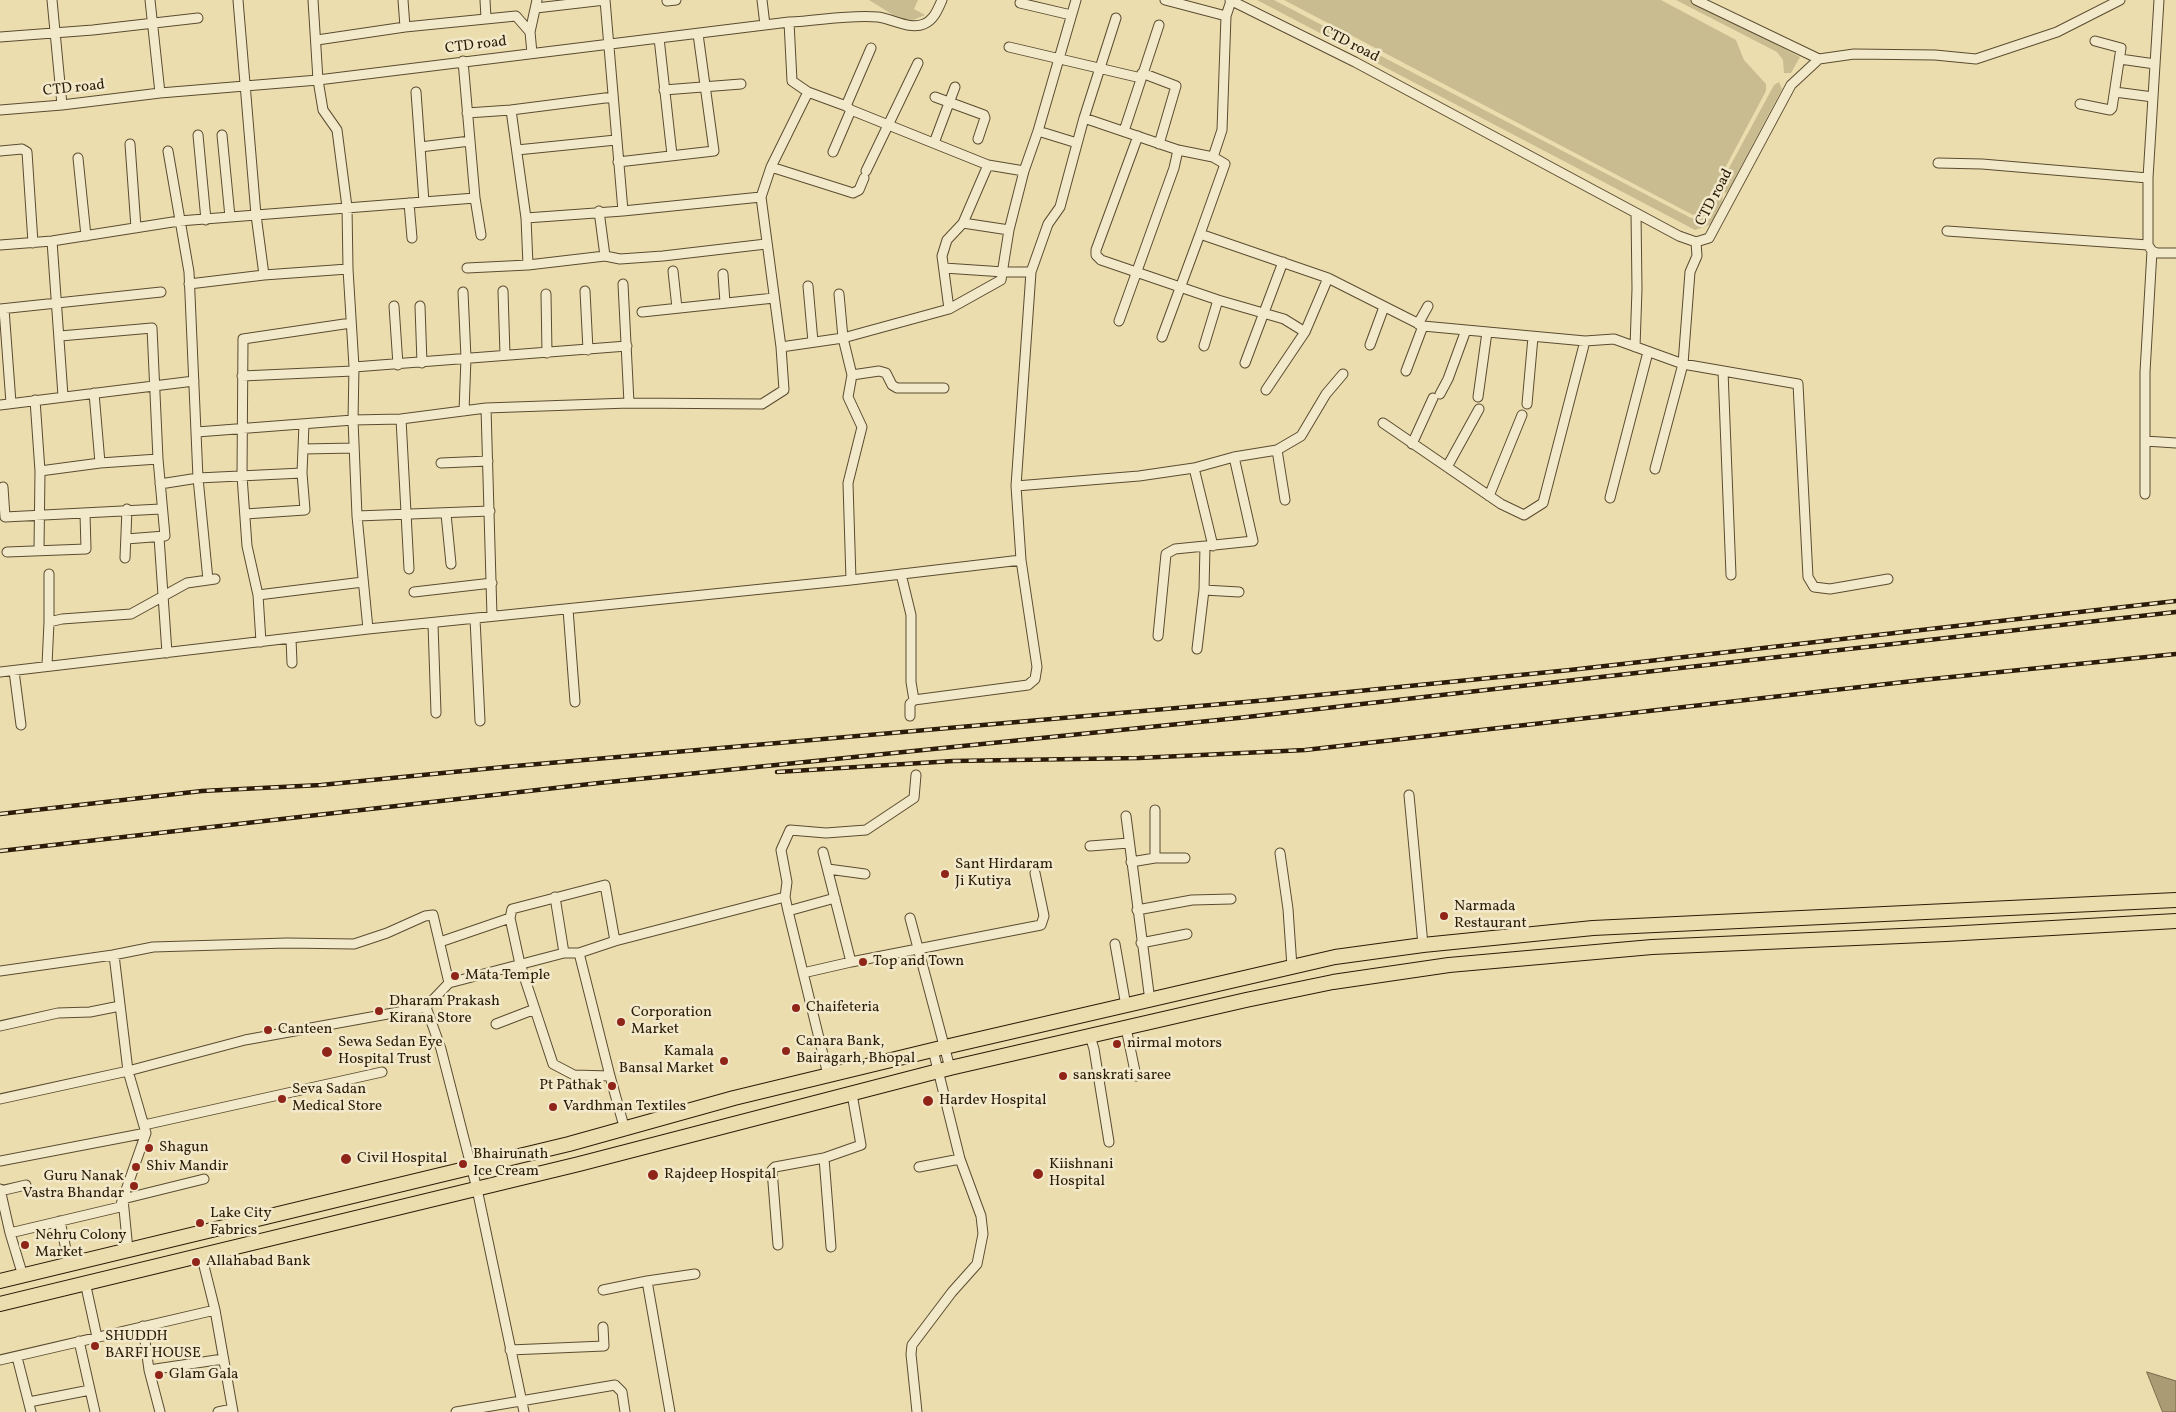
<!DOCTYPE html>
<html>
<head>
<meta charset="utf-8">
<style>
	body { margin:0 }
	canvas { display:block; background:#ebddad }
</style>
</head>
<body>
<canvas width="2176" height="1412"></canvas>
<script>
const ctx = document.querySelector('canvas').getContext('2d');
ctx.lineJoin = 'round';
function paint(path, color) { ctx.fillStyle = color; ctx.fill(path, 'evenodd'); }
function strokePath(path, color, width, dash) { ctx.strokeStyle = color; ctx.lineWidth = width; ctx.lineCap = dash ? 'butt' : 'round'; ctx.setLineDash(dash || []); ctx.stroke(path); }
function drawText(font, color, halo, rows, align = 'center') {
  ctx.font = font + ' Vollkorn,serif'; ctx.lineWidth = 5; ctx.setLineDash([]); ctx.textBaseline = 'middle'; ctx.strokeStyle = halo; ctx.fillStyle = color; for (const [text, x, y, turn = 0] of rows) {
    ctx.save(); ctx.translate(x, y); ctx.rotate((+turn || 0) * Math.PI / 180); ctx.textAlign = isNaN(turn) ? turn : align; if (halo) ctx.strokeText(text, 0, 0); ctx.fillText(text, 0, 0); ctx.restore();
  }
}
paint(new Path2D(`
	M869 0H918L914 9 925 15 906 23Z
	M1257 0H1274L1691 218H1700L1703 216 1774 85 1779 82 1782 89 1727 193 1723 192 1722 203 1712 224 1695 230Z
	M1284 0H1661L1736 40 1744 60 1766 84V91L1706 204 1699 213 1693 215Z
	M1676 0H1691L1800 57 1791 73H1784L1783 60 1777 52Z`), '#cabc91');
const water = new Path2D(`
	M2147 1372 2176 1381V1412H2163Z`);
paint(water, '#aa9b75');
strokePath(water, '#776849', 1);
const minor = new Path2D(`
	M52 0 62 105
	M150 0 160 93
	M238 0 256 215 264 275
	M313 0 318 80 323 110 337 130 347 207 348 269 354 367 353 420 357 516 368 629
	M403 0 405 27
	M485 0 486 18
	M605 0 623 211
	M762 0 765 25
	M1165 0 1226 16
	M1230 0 1355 62 1679 236 1696 242 1709 238 1791 85 1819 59 1854 54 1935 55 1976 59 2057 32 2120 0
	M1696 0 1819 59
	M667 1 676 0
	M1020 3 1071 15
	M536 8 605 0
	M789 22 792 81 808 92 846 106 851 110 988 165 1024 171
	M0 37 93 30 198 18
	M659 38 672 155
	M317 40 405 27 516 16 530 32
	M1009 47 1141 78
	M532 53 530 32 537 0
	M2120 59 2155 64
	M463 61 475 198 481 235
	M1142 73 1176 86 1159 144
	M664 90 741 84
	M416 92 424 202
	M2115 92 2153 97
	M935 97 984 115 985 118 978 139
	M2080 104 2110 110 2112 108 2121 48 2095 41
	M846 106 871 48
	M0 110 62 105 160 93 318 80 789 22C818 21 850 14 878 17 893 19 910 30 924 24 934 20 938 9 942 0
	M511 110 526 218 528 265
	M467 113 511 110 613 97
	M1084 118 1178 150 1213 157 1225 164 1200 234 1328 278 1423 326 1585 341 1614 339 1683 364 1798 384 1808 577 1814 587 1830 589 1888 579
	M1038 131 1077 143
	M1124 131 1159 25
	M198 135 206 220
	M222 135 230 217
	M1138 136 1096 250V255L1101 260 1218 300 1284 319 1305 332
	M934 143 955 87
	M130 144 136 228
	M420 147 470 141
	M517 150 616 140
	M0 151 22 149 27 152 33 243
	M168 151 189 272 198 478 208 580
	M833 152 851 110
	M1213 157 1222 130 1226 16 1231 1
	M78 158 86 236
	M618 162 714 151 698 34
	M1938 163 1982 164 2148 178
	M771 167 853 193 859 190 864 178
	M866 171 918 63
	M409 203 412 238
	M599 211 605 256
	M526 218 623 211 761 197
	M963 223 1009 230
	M1947 231 2148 245
	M52 241 63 396
	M0 245 52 241 179 221 475 198
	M2152 251 2157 253H2176
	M467 268 528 265 605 256 620 259 663 256 766 244
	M944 268 1004 272H1031
	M673 271 677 308
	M723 274 725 303
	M189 284 264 275 348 269
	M623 284 629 403
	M808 286 813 342
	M503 291 505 355
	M585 291 588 350
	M463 292 466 358 464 411
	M546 294 547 353
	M839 294 843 338 852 375 848 397 862 427 848 483 851 580
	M394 306 398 365
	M420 306 422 363
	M0 309 161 292
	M4 309 11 403
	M949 309 942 256 947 240 963 223 988 165
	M642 312 774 298
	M1119 321 1174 168 1178 150
	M1418 324 1428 306
	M60 336 152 328 158 459
	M1162 337 1200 234
	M1370 345 1384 307
	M1204 346 1218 300
	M781 347 843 338 949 309 1001 280 1009 230 1024 171 1038 131 1076 0
	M1635 347 1637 289 1636 213
	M1245 363 1283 262
	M354 367 627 346
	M1406 371 1423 326
	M1723 371 1731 575
	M852 375 879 371 886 373 892 385 897 388H944
	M242 376 353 371
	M1266 390 1305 332 1328 278
	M94 393 100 463
	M1440 394 1448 379 1466 330
	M1478 397 1487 332
	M35 400 40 471 39 550
	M1527 404 1533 337
	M0 405 194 381
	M486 408 492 616
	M401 419 409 569
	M1383 423 1501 504 1524 515 1543 503 1585 341
	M197 432 353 420 401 419 486 408 629 403 762 404 784 390 781 347 761 197 771 167 808 92
	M2145 441 2176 443
	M1412 444 1433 398
	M303 449 354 448
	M1277 450 1285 500
	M441 463 488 461
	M1447 467 1479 409
	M1194 468 1213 546
	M1655 469 1683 364 1690 272 1697 256 1696 242
	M40 471 100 463 158 459 165 536 126 539
	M160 484 198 478 302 473
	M1016 486 1139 476 1194 468 1234 457 1277 450 1301 436 1326 394 1343 374
	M3 487 5 517 161 509
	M2145 494V372L2152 251 2148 245V178L2159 0
	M1489 496 1522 415
	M1610 498 1648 352
	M245 514 305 510 302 473 304 424
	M446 514 451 564
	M357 516 490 511
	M159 537 167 653
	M7 552 86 549 85 514
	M125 558 127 509
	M49 574V622
	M901 574 911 615V682L914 700
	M1204 590 1239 592
	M414 592 492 583
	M258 595 247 546 242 476 243 339 351 323
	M568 609 575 702
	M475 619 480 721
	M433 624 436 713
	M1158 636 1166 554 1175 549 1205 546
	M291 639 292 663
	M261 642 258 595 363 582
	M1197 649 1204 590 1205 546 1253 541 1234 457
	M47 665 49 622 62 619 131 614 187 583 215 579
	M14 671 21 725
	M0 672 368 629 851 580 1021 560
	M910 716V704L914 700 1028 685 1035 679 1037 667 1021 560 1016 486 1031 272 1048 224 1060 207 1084 118 1116 18
	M1409 795 1423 945
	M1155 810V858
	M1126 816 1150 1001
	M1090 846 1129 843
	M823 852 851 962
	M1280 853 1288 909 1292 967
	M1131 862 1155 858H1185
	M828 869 865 874
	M555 897 564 953
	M1137 910 1192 900 1231 899
	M788 911 835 898
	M510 918 512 909 605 885 615 941
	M910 918 950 1068
	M440 942 510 918 520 964 553 1064 574 1075 610 1076
	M1141 943 1187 934
	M1115 944 1126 1006
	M579 953 610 1076 625 1130
	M0 971 113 955 153 947 287 943 354 944 387 933 425 916 433 915 449 983
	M803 973 851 962 1041 925 1044 916 1035 873
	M426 1007 441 1049 477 1189 524 1412
	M496 1024 535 1009
	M0 1026 58 1013 90 1012 120 1006
	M1126 1028 1136 1076
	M1090 1036 1094 1049 1109 1142
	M828 1075 788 911 785 897 787 882 781 850 790 830 826 833 866 830 914 798 916 775
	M0 1099 128 1071 245 1040 426 1007 449 983 564 953H579L615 941 785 897
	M144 1125 382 1072
	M824 1158 831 1247
	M0 1161 146 1133
	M919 1167 960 1159
	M0 1189 10 1233 23 1276
	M0 1191 26 1185
	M60 1221 69 1264
	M10 1233 120 1207 146 1133 128 1071 114 955
	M778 1245 772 1170 775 1167 824 1158 861 1145 852 1094
	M128 1250 123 1199 204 1179
	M201 1254 215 1310 233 1412
	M647 1281 670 1412
	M85 1282 97 1337
	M603 1290 647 1281 695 1274
	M143 1326 149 1370 160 1412
	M79 1341 95 1412
	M510 1350 604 1346 603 1327
	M17 1357 31 1412
	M0 1360 215 1310
	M149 1370 223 1359
	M29 1402 90 1390
	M218 1412 232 1409
	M456 1412 615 1385 622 1392 625 1412
	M917 1412 911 1354 912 1345 952 1292 977 1264 983 1234 981 1216 960 1159 933 1050`);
const primary = new Path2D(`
	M0 1281 569 1144 734 1098 945 1047 1335 957 1423 945 1593 928 2176 900
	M0 1304 579 1164 950 1068 1246 1000 1333 982 1449 965 1652 947 1946 934 2176 921`);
strokePath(minor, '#5b4c31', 11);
strokePath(primary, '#2b1b08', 16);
strokePath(minor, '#f2e9ca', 9);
strokePath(primary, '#ebddad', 14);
const rail = new Path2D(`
	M777 772 953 761 1139 758 1305 750 1922 680 2176 654
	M0 814 202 791 321 785 504 767 1268 700 1570 670 2176 601
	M0 851 599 783 1238 718 2176 612`);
strokePath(rail, '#2b1b08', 4.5);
strokePath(rail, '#f2e9ca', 2.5, [8]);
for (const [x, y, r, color] of [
	[945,874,5,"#8f2418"],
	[1444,916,5,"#8f2418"],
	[863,962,5,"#8f2418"],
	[455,976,5,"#8f2418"],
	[796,1008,5,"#8f2418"],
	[379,1011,5,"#8f2418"],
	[621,1022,5,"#8f2418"],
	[268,1030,5,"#8f2418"],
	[1117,1044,5,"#8f2418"],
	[786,1051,5,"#8f2418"],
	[327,1052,6,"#8f2418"],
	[724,1061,5,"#8f2418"],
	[1063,1076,5,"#8f2418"],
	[612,1086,5,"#8f2418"],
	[282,1099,5,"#8f2418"],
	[928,1101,6,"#8f2418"],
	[553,1107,5,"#8f2418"],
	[149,1148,5,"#8f2418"],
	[346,1159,6,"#8f2418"],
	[463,1164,5,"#8f2418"],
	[136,1167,5,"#8f2418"],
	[1038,1174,6,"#8f2418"],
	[653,1175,6,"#8f2418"],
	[134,1186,5,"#8f2418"],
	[200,1223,5,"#8f2418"],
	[25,1245,5,"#8f2418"],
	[196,1262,5,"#8f2418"],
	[95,1346,5,"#8f2418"],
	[159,1375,5,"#8f2418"]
]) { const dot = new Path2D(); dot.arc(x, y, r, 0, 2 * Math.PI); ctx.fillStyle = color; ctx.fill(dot); strokePath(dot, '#f2e9ca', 2); }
drawText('15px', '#2b1b08', '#f2e9ca', [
	["CTD road",1350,45,27],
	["CTD road",476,46,-7],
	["CTD road",74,89,-6],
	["CTD road",1715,198,-62]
]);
drawText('15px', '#2b1b08', '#f2e9ca', [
	["Sant Hirdaram",955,865],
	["Ji Kutiya",955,882],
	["Narmada",1454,907],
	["Restaurant",1454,924],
	["Top and Town",873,962],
	["Mata Temple",465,976],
	["Dharam Prakash",389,1002],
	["Kirana Store",389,1019],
	["Chaifeteria",806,1008],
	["Corporation",631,1013],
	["Market",631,1030],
	["Canteen",278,1030],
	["Canara Bank,",796,1042],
	["Bairagarh, Bhopal",796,1059],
	["Sewa Sedan Eye",338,1043],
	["Hospital Trust",338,1060],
	["nirmal motors",1127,1044],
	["Kamala",714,1052,"right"],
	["Bansal Market",714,1069,"right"],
	["sanskrati saree",1073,1076],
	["Pt Pathak",602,1086,"right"],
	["Seva Sadan",292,1090],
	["Medical Store",292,1107],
	["Hardev Hospital",939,1101],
	["Vardhman Textiles",563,1107],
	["Shagun",159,1148],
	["Bhairunath",473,1155],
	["Ice Cream",473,1172],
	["Civil Hospital",357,1159],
	["Kiishnani",1049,1165],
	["Hospital",1049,1182],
	["Shiv Mandir",146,1167],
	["Rajdeep Hospital",664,1175],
	["Guru Nanak",124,1177,"right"],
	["Vastra Bhandar",124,1194,"right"],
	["Lake City",210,1214],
	["Fabrics",210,1231],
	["Nehru Colony",35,1236],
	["Market",35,1253],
	["Allahabad Bank",206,1262],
	["SHUDDH",105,1337],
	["BARFI HOUSE",105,1354],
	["Glam Gala",169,1375]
], 'left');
</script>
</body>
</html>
